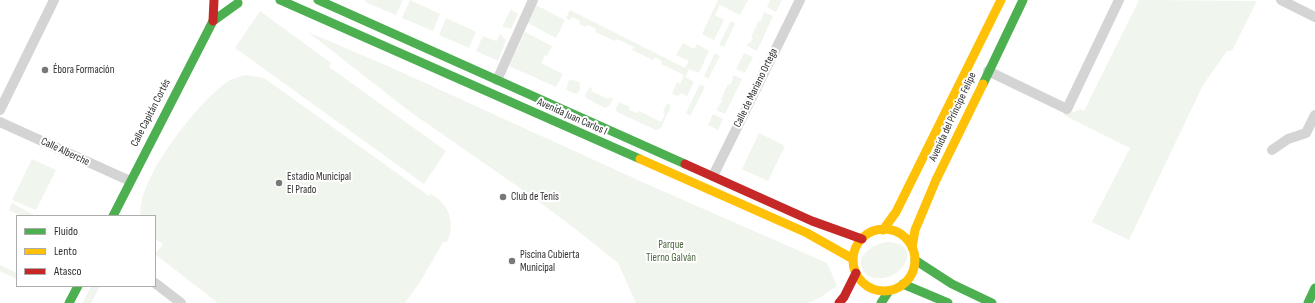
<!DOCTYPE html>
<html>
<head>
<meta charset="utf-8">
<style>
	body { margin:0 }
	#map { position:relative; width:1315px; height:303px; overflow:hidden; background:#fff; font-family:"Sofia Sans Condensed",sans-serif }
	canvas { display:block }
	.legend { position:absolute; left:16px; top:215px; width:140px; height:72px; box-sizing:border-box; background:#fff; border:1px solid #acacac; margin:0; padding:5px 7px; list-style:none; font-size:12px; color:#303030 }
	.legend li { display:flex; align-items:center; gap:8px; height:20px }
	.legend b { width:20px; border:1px solid #acacac }
</style>
</head>
<body>
<div id="map">
<canvas width="1315" height="303"></canvas>
<ul class="legend">
<li><b style="height:5px;background:#4caf50"></b>Fluido</li>
<li><b style="height:5px;background:#ffc107"></b>Lento</li>
<li><b style="height:5px;background:#c62828"></b>Atasco</li>
</ul>
</div>
<script>
const ctx = document.querySelector('canvas').getContext('2d');
ctx.lineJoin = 'round';
function paint(path, color) { ctx.fillStyle = color; ctx.fill(path, 'evenodd'); }
function strokePath(path, color, width, dash) { ctx.strokeStyle = color; ctx.lineWidth = width; ctx.lineCap = dash ? 'butt' : 'round'; ctx.setLineDash(dash || []); ctx.stroke(path); }
function drawText(font, color, halo, rows, align = 'center') {
  ctx.font = font + ' "Sofia Sans Condensed",sans-serif'; ctx.lineWidth = 4; ctx.setLineDash([]); ctx.textBaseline = 'middle'; ctx.strokeStyle = halo; ctx.fillStyle = color; for (const [text, x, y, turn = 0] of rows) {
    ctx.save(); ctx.translate(x, y); ctx.rotate((+turn || 0) * Math.PI / 180); ctx.textAlign = isNaN(turn) ? turn : align; if (halo) ctx.strokeText(text, 0, 0); ctx.fillText(text, 0, 0); ctx.restore();
  }
}
paint(new Path2D(`
	M366 0H403L396 15 365 2Z
	M410 0 440 14 433 31 402 18Z
	M718 0H748L740 15 720 5 715 15 724 20 714 40 702 34Z
	M770 0H782L776 12 767 7Z
	M1139 0 1257 1 1233 49 1231 51H1227L1203 85 1129 240 1092 222 1130 148 1064 115 1065 113 1074 112 1081 109 1084 111Z
	M536 5 565 20 556 38 528 23Z
	M511 9 518 14 511 29 502 27Z
	M570 10 685 68 689 61 676 55 683 43 694 49 697 44 709 51 699 73 689 69 685 77 694 82 687 96 681 93 678 96 672 94 677 82 680 84 684 75 661 64 662 61 654 57 653 60 632 50 634 47 617 39 615 41 595 32 596 29 587 25 586 27 579 24 580 21 572 17 570 20 566 18Z
	M260 11 331 63 329 67 446 151 424 184 235 48Z
	M764 12 773 16 757 51 747 46 749 42 750 43 753 38 751 37 759 21H761Z
	M446 18 476 32 469 48 439 35Z
	M731 21 735 24 724 47 719 45Z
	M308 32 390 67 649 185 827 263 837 286 821 297 808 303H636L618 263 569 224 517 186 409 111Z
	M525 32 552 46 547 56 545 55 541 63 563 74 556 87 509 66Z
	M500 34 506 40 498 61 476 51 483 36 496 41Z
	M715 53 720 56 708 79 704 76Z
	M744 53 753 57 745 73 736 69Z
	M247 75 264 78 429 196 431 194C449 204 456 223 447 242H443L422 279 405 303H218L155 254 163 244 155 239V216H141C135 181 199 101 227 82 233 78 240 76 247 75Z
	M733 75 742 79 725 114 716 110 722 101 721 99 728 84 730 85 733 79 732 78Z
	M572 79 580 83V90L577 94 570 92 566 89 569 80 571 81Z
	M700 84 705 87 690 116 686 113Z
	M590 87 592 88 591 91 608 99 610 97 613 99 609 106 605 108 586 98 585 95Z
	M619 102 630 107 629 110 637 113 639 111 661 122 665 114 663 112 667 103 671 106 661 128 656 130 617 112 616 109Z
	M713 114 723 119 718 130 708 125Z
	M759 133 785 146 768 181 742 169Z
	M32 159 56 170 36 210 12 200Z
	M12 203 36 216H21L9 210Z
	M886 242C899 242 913 247 905 263 899 278 869 286 862 268 856 254 875 244 886 242Z
	M0 265 17 273V279L0 271Z
	M91 286H100L91 303H83Z`), '#f0f5ed');
strokePath(new Path2D(`
	M1281 0 1315 17
	M988 71 1067 109 1119 0
	M497 80 533 0
	M0 110 54 0
	M0 122 130 181
	M1272 150 1288 139 1306 133 1315 115
	M713 176 800 0
	M155 283 181 303`), '#d4d4d4', 10);
strokePath(new Path2D(`
	M280 0 640 159
	M318 0 685 164
	M983 84 1023 0
	M113 216 213 21 238 3
	M915 260 952 284 992 303
	M903 284 948 303
	M69 303 78 286
	M881 303 889 291
	M1308 303 1315 288`), '#4caf50', 9);
strokePath(new Path2D(`
	M640 159 807 233 853 259
	M853 260a31 31 0 1 1 62 0a31 31 0 1 1-62 0Z
	M883 230 896 212 1001 0
	M912 248 915 230 936 180 983 84`), '#ffc107', 9);
strokePath(new Path2D(`
	M213 21 214 0
	M685 164 812 221 862 239
	M839 303 844 297 856 273`), '#c62828', 9);
for (const [x, y, r, color] of [
	[45,70,4,"#787878"],
	[279,183,4,"#787878"],
	[503,197,4,"#787878"],
	[512,261,4,"#787878"]
]) { const dot = new Path2D(); dot.arc(x, y, r, 0, 2 * Math.PI); ctx.fillStyle = color; ctx.fill(dot); strokePath(dot, '#fff', 1.5); }
drawText('11px', '#303030', '#fff', [
	["Ébora Formación",53,70],
	["Estadio Municipal",287,177],
	["El Prado",287,190],
	["Club de Tenis",511,197],
	["Piscina Cubierta",520,255],
	["Municipal",520,268]
], 'left');
drawText('11px', '#303030', '#fff', [
	["Calle de Mariano Ortega",756,88,-64],
	["Calle Capitán Cortés",151,113,-63],
	["Avenida Juan Carlos I",572,117,24],
	["Avenida del Príncipe Felipe",953,117,-65],
	["Calle Alberche",65,152,25]
]);
drawText('11px', '#4e6840', '#fff', [
	["Parque",671,245],
	["Tierno Galván",671,258]
]);
</script>
</body>
</html>
